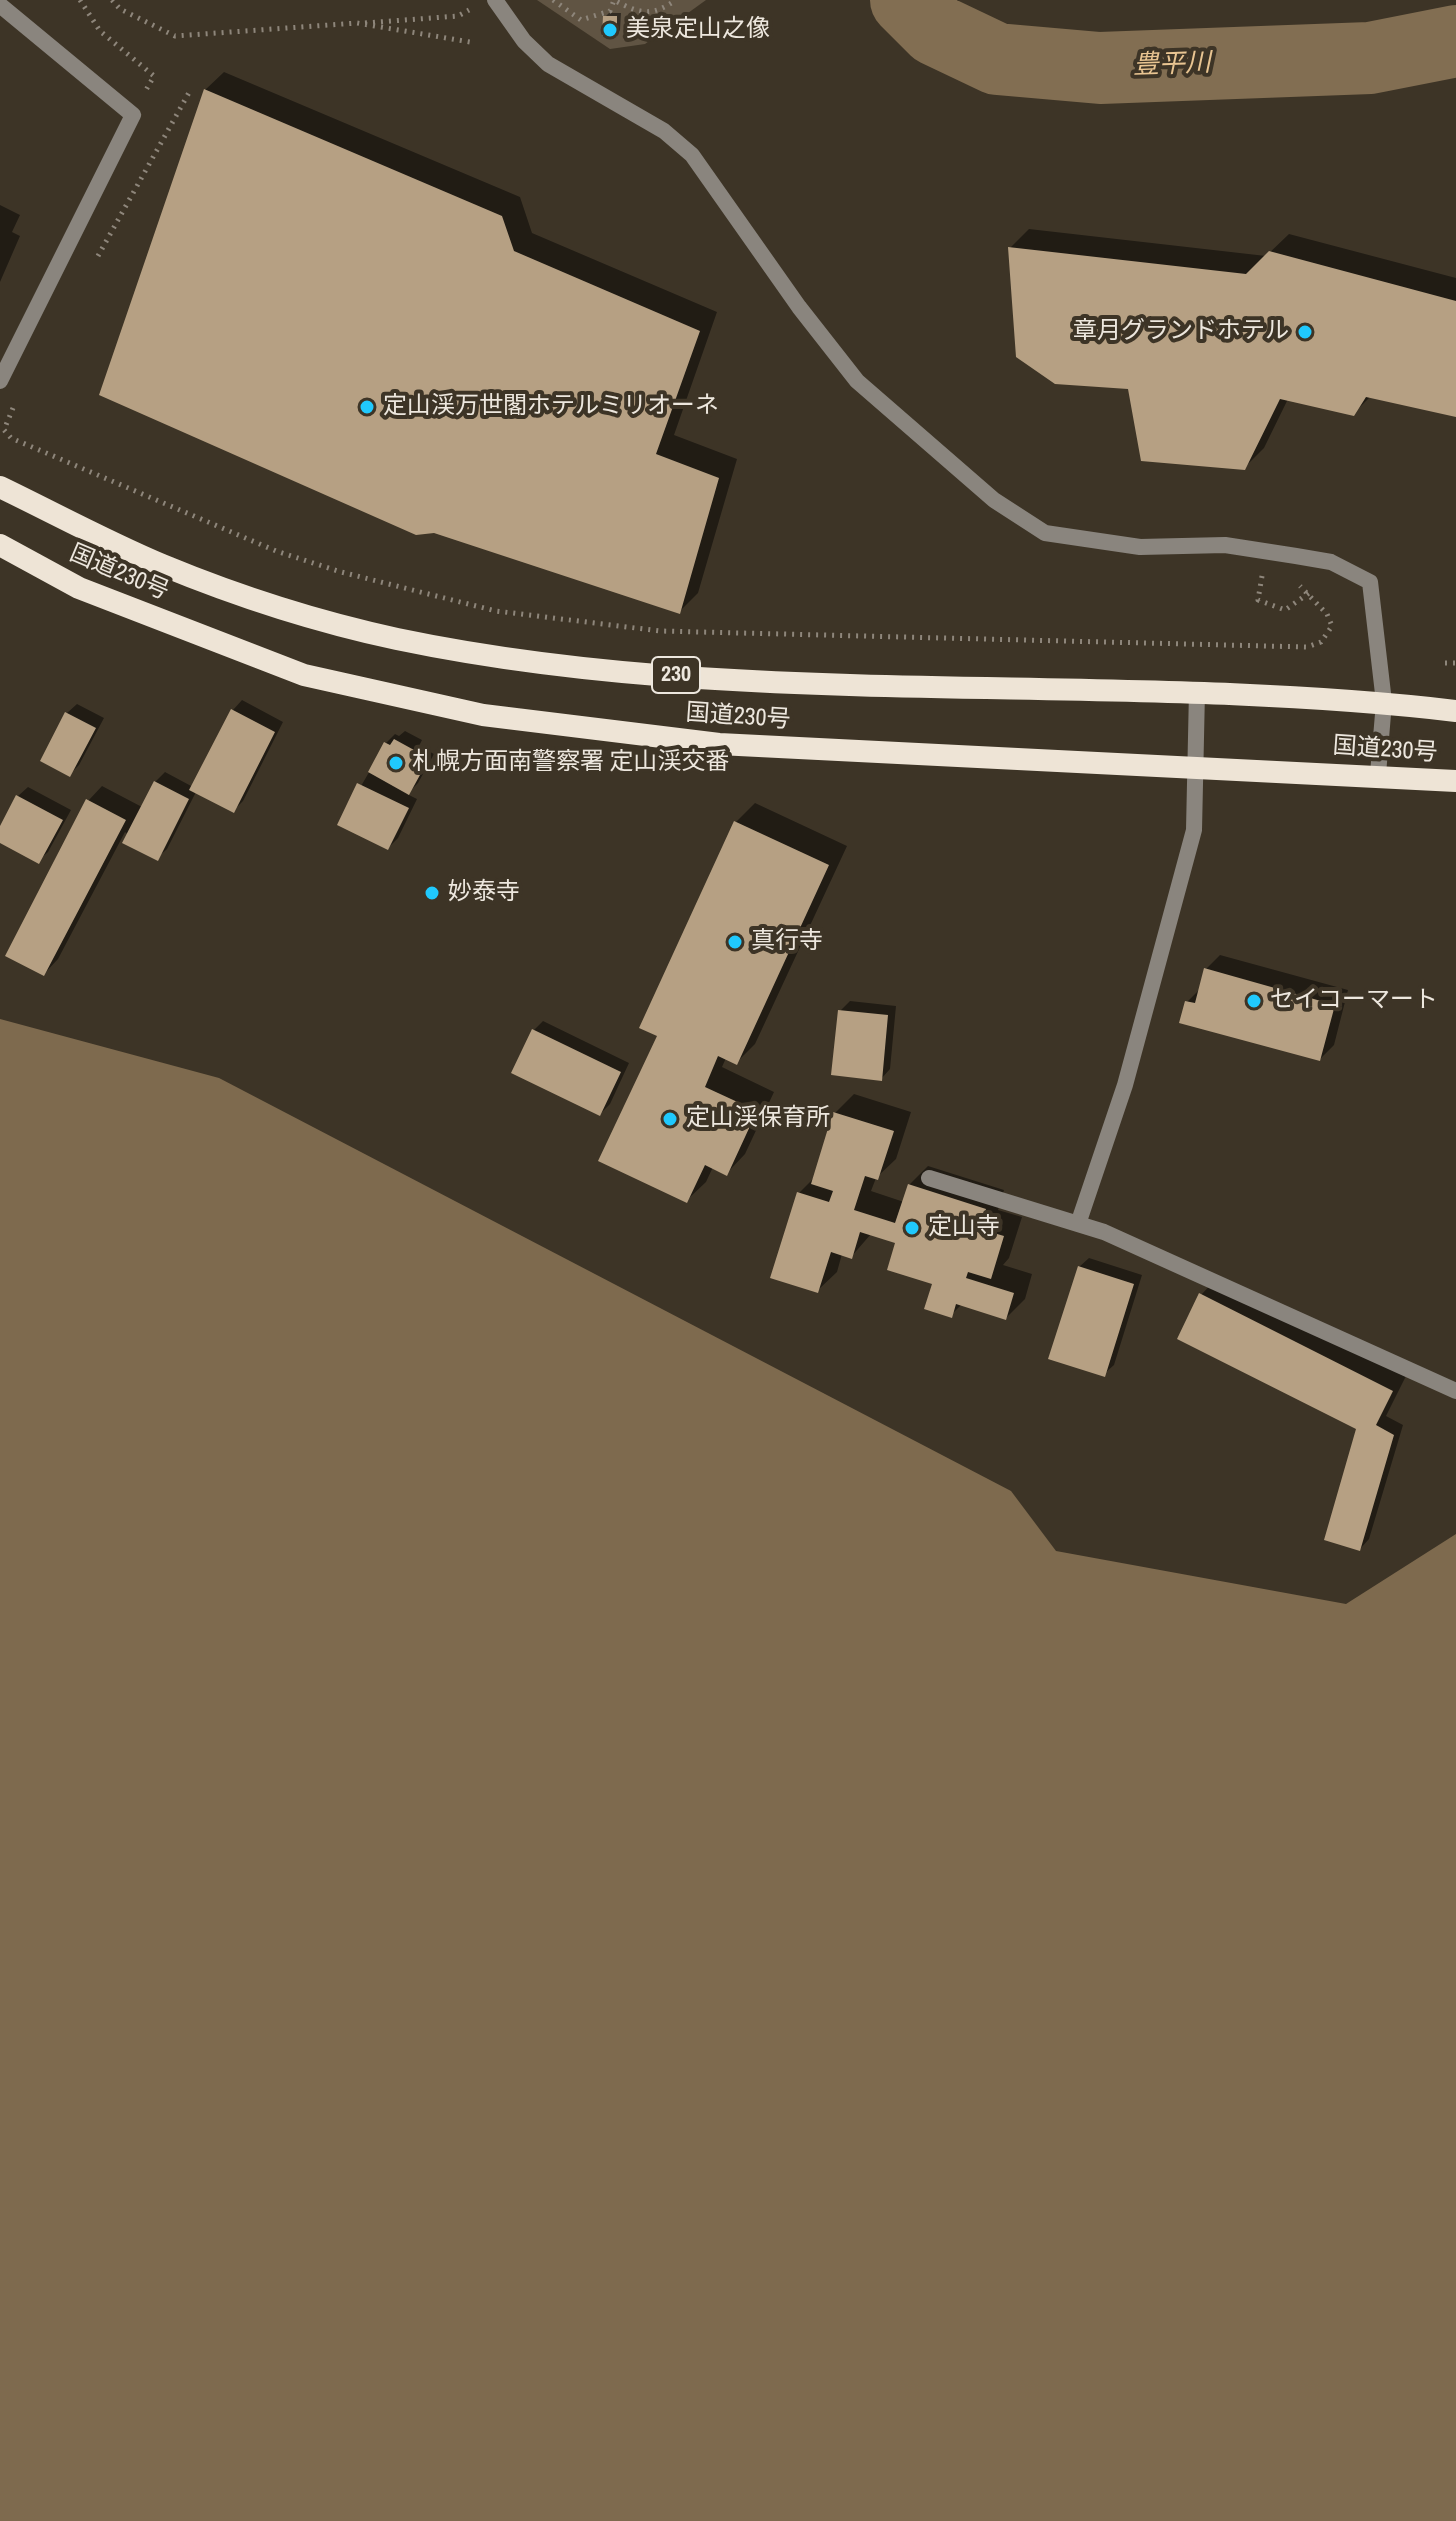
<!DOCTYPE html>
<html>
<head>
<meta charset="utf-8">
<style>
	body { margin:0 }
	canvas { display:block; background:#3d3426 }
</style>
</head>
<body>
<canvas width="1456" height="2521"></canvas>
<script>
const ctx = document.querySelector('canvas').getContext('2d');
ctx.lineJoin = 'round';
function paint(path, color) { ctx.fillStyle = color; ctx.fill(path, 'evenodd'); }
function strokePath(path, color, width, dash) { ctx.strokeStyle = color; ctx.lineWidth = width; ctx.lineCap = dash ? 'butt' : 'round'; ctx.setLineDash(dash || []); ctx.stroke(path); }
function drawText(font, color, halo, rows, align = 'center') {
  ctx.font = font + ' "Archivo Narrow","Noto Sans JP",sans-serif'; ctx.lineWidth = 8; ctx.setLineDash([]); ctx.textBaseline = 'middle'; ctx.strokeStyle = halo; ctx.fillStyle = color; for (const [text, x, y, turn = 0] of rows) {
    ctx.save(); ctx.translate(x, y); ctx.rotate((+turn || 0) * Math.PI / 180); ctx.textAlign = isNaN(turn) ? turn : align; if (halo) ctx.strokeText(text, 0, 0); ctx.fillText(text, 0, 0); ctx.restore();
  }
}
paint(new Path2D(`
	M537 0H706L645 44 610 49Z`), '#605443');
paint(new Path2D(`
	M0 1019 219 1078 1011 1491 1056 1551 1346 1604 1456 1534V2521H0Z`), '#7e6a4e');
paint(new Path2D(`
	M609 13H621L620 30 616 35 605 17Z
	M224 72 520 197 532 233 717 312 674 435 737 459 698 593 680 611 205 90Z
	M0 205 20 215 12 232 20 236 0 282Z
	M1029 229 1266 256 1289 234 1456 278V415L1371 396 1353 414 1288 399 1264 448 1244 468 1130 388 1010 248Z
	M242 700 283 722 243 801 233 811 196 792 167 849 157 858 125 832 58 959 44 974 88 801 102 786 142 807 155 782 165 772 193 787 233 710Z
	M77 704 104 718 79 765 70 774 67 713Z
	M405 731 422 740 419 746 434 754 418 783 407 794 417 799 398 838 388 848 339 824 386 743 395 734 399 736Z
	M28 787 71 810 48 852 38 861 0 841V830L18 796Z
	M755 803 847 846 755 1044 737 1062 726 1058 722 1067 774 1092 745 1154 727 1173 713 1167 706 1182 687 1200 660 1035 736 822Z
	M1220 955 1348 990 1334 1045 1320 1059 1187 1002 1201 988 1206 969Z
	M850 1001 896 1006 890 1069 881 1079 840 1011Z
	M543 1021 629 1063 610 1104 600 1114 533 1031Z
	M854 1094 911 1112 896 1159 876 1178 871 1191 904 1202 909 1185 928 1166 1004 1190 998 1210 1022 1217 1009 1258 1003 1265 1032 1274 1025 1299 1006 1318 962 1304 951 1315 935 1283 898 1242 871 1234 851 1257 842 1254 837 1272 818 1290 799 1193 815 1177 835 1113Z
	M1089 1258 1142 1275 1114 1365 1104 1374 1079 1267Z
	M1215 1280 1406 1376 1386 1416 1403 1425 1369 1539 1360 1549 1359 1428 1201 1295Z`), '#0007');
strokePath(new Path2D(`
	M906 0 936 30 997 59 1100 68 1370 58 1456 41`), '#826e52', 72);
paint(new Path2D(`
	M603 16H617V37L602 36Z
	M204 89 502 216 514 251 700 331 656 454 719 478 680 614 434 533 416 535 99 395Z
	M1008 247 1246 274 1269 251 1456 301V417L1366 397 1354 416 1280 399 1245 470 1141 461 1128 389 1055 384 1016 357Z
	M231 709 275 732 234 813 189 790Z
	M65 712 96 728 70 777 40 761Z
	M394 739 414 750 411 756 426 764 409 795 368 772 384 742 390 745Z
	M154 781 189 799 158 861 122 843Z
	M357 783 409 808 388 850 337 825Z
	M16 795 63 820 39 864 0 843V826Z
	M86 799 126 820 44 976 5 956Z
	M734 821 829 865 737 1065 718 1056 705 1087 757 1111 727 1176 705 1165 687 1203 598 1161 657 1036 639 1028Z
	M1204 968 1335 1005 1320 1061 1179 1023 1185 1001 1195 1003Z
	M838 1010 888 1015 882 1081 831 1075Z
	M532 1029 621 1072 600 1116 511 1073Z
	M833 1112 894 1131 878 1180 865 1176 854 1210 895 1223 908 1184 986 1209 980 1229 1004 1236 991 1279 968 1272 966 1278 1014 1293 1006 1320 956 1304 952 1318 924 1309 932 1284 887 1270 895 1243 860 1232 852 1259 831 1252 818 1293 770 1278 797 1192 829 1202 833 1191 811 1184Z
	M1078 1266 1134 1284 1105 1377 1048 1359Z
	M1199 1293 1393 1391 1376 1425 1394 1435 1360 1551 1324 1540 1356 1429 1177 1339Z`), '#b6a083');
strokePath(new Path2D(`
	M80 0 100 31 154 76 146 90
	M112 0 120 9 175 36 357 23 470 42
	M553 0 581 20 610 11 614 0C640 14 651 17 676 0
	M365 23 458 16 469 10
	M98 256 191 89
	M13 408 4 430 11 438 276 551 341 572 496 611 660 631 1307 647 1321 642 1332 626 1327 614 1300 586
	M1262 576 1258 600 1285 610 1309 593
	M1445 663H1456`), '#8e867b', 5, [2, 6]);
strokePath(new Path2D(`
	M929 1178 1104 1232 1456 1391
	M1078 1224 1125 1085 1194 830 1197 691`), '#8a857e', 16);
strokePath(new Path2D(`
	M495 0 524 41 548 64 664 131 692 155 799 307 857 381 994 500 1045 533 1140 547 1225 545 1296 556 1331 562 1370 582 1384 702 1378 774
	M0 5 133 115 0 381`), '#8a857e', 16);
strokePath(new Path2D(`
	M0 487C54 513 107 542 162 565 237 596 318 622 397 639 745 712 1105 670 1456 711
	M0 545 79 588 304 675 483 715 719 744 1456 781`), '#eee4d6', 22);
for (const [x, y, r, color] of [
	[610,30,8,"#20c9fd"],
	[1305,332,8,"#20c9fd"],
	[367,407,8,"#20c9fd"],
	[396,763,8,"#20c9fd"],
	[432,893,8,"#20c9fd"],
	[735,942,8,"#20c9fd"],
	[1254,1001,8,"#20c9fd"],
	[670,1119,8,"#20c9fd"],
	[912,1228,8,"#20c9fd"]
]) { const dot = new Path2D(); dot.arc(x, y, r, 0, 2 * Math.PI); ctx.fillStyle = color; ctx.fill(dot); strokePath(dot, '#3d3426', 3); }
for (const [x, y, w] of [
	[676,675,48]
]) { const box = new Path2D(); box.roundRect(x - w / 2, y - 18, w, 36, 6); ctx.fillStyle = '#3d3426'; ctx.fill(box); strokePath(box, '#ede7de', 2); }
drawText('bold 22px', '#ede7de', null, [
	["230",676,675]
]);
drawText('24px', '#ede7de', '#3d3426', [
	["美泉定山之像",626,30],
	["章月グランドホテル",1289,332,"right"],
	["定山渓万世閣ホテルミリオーネ",383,407],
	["札幌方面南警察署 定山渓交番",412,763],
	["妙泰寺",448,893],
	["真行寺",751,942],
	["セイコーマート",1270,1001],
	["定山渓保育所",686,1119],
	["定山寺",928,1228]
], 'left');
drawText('24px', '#ede7de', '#3d3426', [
	["国道230号",119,573,23],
	["国道230号",738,717,4],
	["国道230号",1385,750,4]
]);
drawText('italic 26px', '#e9c592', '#3d3426', [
	["豊平川",1172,65,-2]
]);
</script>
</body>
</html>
